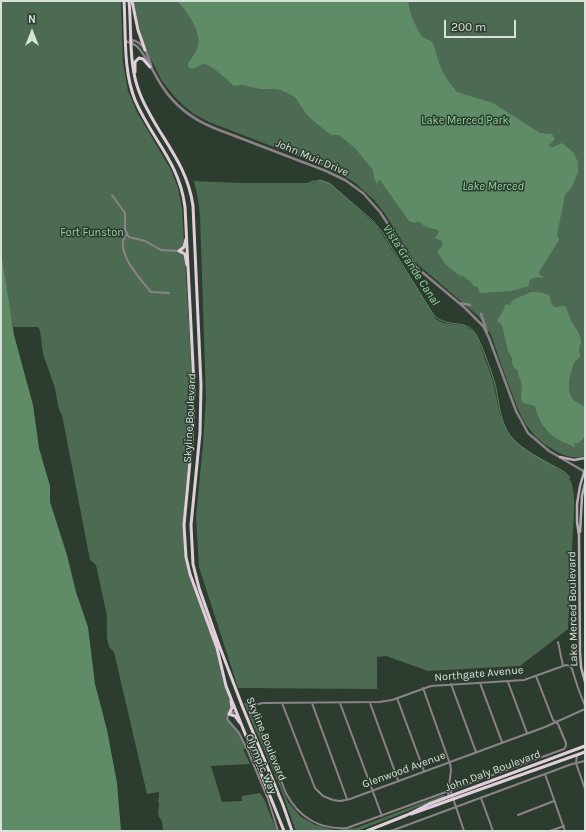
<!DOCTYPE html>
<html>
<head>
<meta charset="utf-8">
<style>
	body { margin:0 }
	#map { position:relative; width:586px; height:832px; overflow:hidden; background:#2c3c2f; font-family:Karla,sans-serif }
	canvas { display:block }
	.frame { position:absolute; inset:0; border:2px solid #d9e2da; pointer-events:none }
	.north { position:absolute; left:12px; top:12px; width:40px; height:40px; -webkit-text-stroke:3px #2c3c2f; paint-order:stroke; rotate:0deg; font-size:11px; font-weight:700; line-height:16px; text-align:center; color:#d9e2da }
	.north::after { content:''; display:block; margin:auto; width:14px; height:18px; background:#d9e2da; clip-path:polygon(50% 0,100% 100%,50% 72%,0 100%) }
	.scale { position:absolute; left:444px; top:20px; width:72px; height:18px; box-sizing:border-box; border:2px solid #d9e2da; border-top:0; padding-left:5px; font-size:12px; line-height:14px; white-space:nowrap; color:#d9e2da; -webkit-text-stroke:3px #2c3c2f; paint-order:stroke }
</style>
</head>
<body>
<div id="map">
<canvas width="586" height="832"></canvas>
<div class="frame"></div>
<div class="north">N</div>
<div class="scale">200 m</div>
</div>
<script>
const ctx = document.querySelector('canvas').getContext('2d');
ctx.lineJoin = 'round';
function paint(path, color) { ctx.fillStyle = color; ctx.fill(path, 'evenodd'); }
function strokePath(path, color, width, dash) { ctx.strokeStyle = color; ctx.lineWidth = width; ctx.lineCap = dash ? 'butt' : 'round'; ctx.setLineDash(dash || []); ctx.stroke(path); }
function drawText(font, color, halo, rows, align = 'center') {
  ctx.font = font + ' Karla,sans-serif'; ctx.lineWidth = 3; ctx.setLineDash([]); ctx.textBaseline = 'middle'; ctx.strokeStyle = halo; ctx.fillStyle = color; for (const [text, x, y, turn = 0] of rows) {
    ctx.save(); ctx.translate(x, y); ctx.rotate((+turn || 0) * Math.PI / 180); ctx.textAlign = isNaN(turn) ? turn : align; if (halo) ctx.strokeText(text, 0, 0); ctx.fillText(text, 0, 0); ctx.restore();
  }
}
paint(new Path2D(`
	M1 1H121L123 63 128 91 137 112 171 170 178 188 182 208 189 324 192 386 190 448 185 495 184 530 187 563 217 648 232 706 228 716V721L236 729 247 749H243L250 764 211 766 222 802 242 801V796L260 793 264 799 277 831H163L162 821 159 817 158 813 159 804 158 800 159 797V792L147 794 114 652 109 647 107 638V616L96 565 90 560 62 415 59 410 55 388 43 354 40 331 38 327H13L9 306 1 251Z
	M133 1H585V456C575 459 568 457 559 453 548 447 537 440 530 430 520 418 515 401 509 386 503 370 497 353 492 337L486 326 478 316 415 262 385 214 374 200 354 182 331 169 209 122 194 114 184 106 174 96 162 81 143 43Z
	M320 180 331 184 377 226 436 319 443 323 465 326 473 331 478 339 493 381 500 415 507 432 515 441 525 449 566 474C575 483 574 498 574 510L568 629 520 666 428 671 386 656 377 657V689L238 688 199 567 196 517 203 444 206 398 200 216 198 198 194 181 240 183H309L316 182Z
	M244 703H248L288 802 301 817 316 825 335 830 356 828 443 795H445L444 797 357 831H296L280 787Z`), '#4d6a52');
paint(new Path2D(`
	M177 1H408C410 15 415 25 422 37L431 41 433 43C437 55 440 69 447 79 450 84 453 86 457 92L493 103 540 133 552 134 555 139 549 145 550 147H553L562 143 574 153 576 158 578 162V172L572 187 565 195 557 235 559 240 539 272 540 275 545 278C539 277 533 276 529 281V286L511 291 481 293 479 292 478 287 474 286 471 282 462 275 461 276 459 275 446 265 438 253 437 251 443 245 442 241 435 238 439 232 438 230 426 227 418 221 415 223 409 221 380 180 378 182V185L374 178 373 170 355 148 339 135H331L317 124 307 115 295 97 281 90 274 89H260L243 85 234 86C229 81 211 65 205 64 199 64 196 70 189 68L188 64C191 58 197 52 198 45 202 33 186 9 177 1Z
	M1 251 14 335 33 405 39 448 50 486V502L67 555 76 592 88 627 95 684 107 730 117 783 121 831H1Z
	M531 292H539L549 295 552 305 555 307 564 306 566 307C568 312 569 317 572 322 575 328 580 333 581 341 581 344 579 347 579 350 579 355 581 351 580 356 579 360 576 359 574 363 571 372 566 387 571 396 574 403 581 403 585 408V436L579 443H574L575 448C570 443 566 444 561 441 547 435 538 420 535 406L523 403 521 399 522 385 517 370 514 368 512 363V358L508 351 502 325 498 322 497 320 504 310 505 304 510 305 513 300Z`), '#5f8c67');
strokePath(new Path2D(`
	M309 183C313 180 316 182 320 180L329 183 372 220 383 233 431 311C444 331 464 317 475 333 481 342 492 373 495 384 500 405 499 425 515 441 529 455 550 463 566 473L570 478`), '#5f8c67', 1);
strokePath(new Path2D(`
	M112 195 125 213V230L129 237 145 241 161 250 179 251
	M127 234C112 249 141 280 151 292L169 293
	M558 642 563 666
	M536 676 553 720 558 724 566 743V746L564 749 347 828C320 830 298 817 286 793L252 708 254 705 263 703 379 702 392 700 431 686 524 680 566 665 570 666 572 669 578 688 585 706
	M508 682 527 733
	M480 683 502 742
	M451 684 476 752
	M423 688 450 764 451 770 448 794 449 796
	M397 698 424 771
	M282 703 315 788 323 796 333 800 340 801 350 799 545 727 585 709
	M312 703 347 799
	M340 703 382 816
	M370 703 398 780
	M236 711 229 714 227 719 239 733 247 749 268 799 278 831
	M577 755 576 763 585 789
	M545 774 565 831
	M449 791 451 792 464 831
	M481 798 493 831
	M518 815 554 801
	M391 831 572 764 585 761
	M550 831 564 826`), '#8c8389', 2);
strokePath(new Path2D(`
	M130 40C144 40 149 57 152 69
	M126 41C129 43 132 43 135 45 144 50 155 76 162 86 174 105 192 119 214 128L326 171 345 180 363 193 380 212 416 267 465 308 483 326 489 338 516 411 528 433 549 451 585 472
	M459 303 470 305
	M481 314 487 332`), '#8c8389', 2.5);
strokePath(new Path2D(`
	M560 457 574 460 585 458
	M585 469 580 486 577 504V522L579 535 580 652 581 667 585 682
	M580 532 582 496 585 483`), '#bcaeb7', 2.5);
strokePath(new Path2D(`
	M124 1C126 34 123 70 135 100 152 140 179 161 185 207L194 386 192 440 184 525 186 557 190 574 217 648 226 686 284 831
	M129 1C132 32 128 65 140 94 156 134 187 161 193 206L201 385 200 433 191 525 193 564 199 588 219 645 243 708 283 805 292 831
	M132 1 138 30 145 50
	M135 72V62L139 58 143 59 150 67
	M179 251 185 254 187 265
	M179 251 184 247 186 239
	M231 701 232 708 229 714 235 716 240 723
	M411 814 585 752
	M367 831 407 815 429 804 585 746`), '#e1ceda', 3);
drawText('11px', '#90d49c', '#2c3c2f', [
	["Lake Merced Park",465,121],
	["Fort Funston",92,233]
]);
drawText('11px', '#d9e2da', '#2c3c2f', [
	["John Muir Drive",312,158,23],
	["Skyline Boulevard",190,418,-87],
	["Lake Merced Boulevard",573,609,-91],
	["Northgate Avenue",479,674,-5],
	["Skyline Boulevard",266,739,68],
	["Olympic Way",261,764,67],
	["Glenwood Avenue",404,770,-20],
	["John Daly Boulevard",493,771,-20]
]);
drawText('italic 12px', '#92d79e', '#2c3c2f', [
	["Lake Merced",493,187],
	["Vista Grande Canal",411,265,57]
]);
</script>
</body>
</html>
